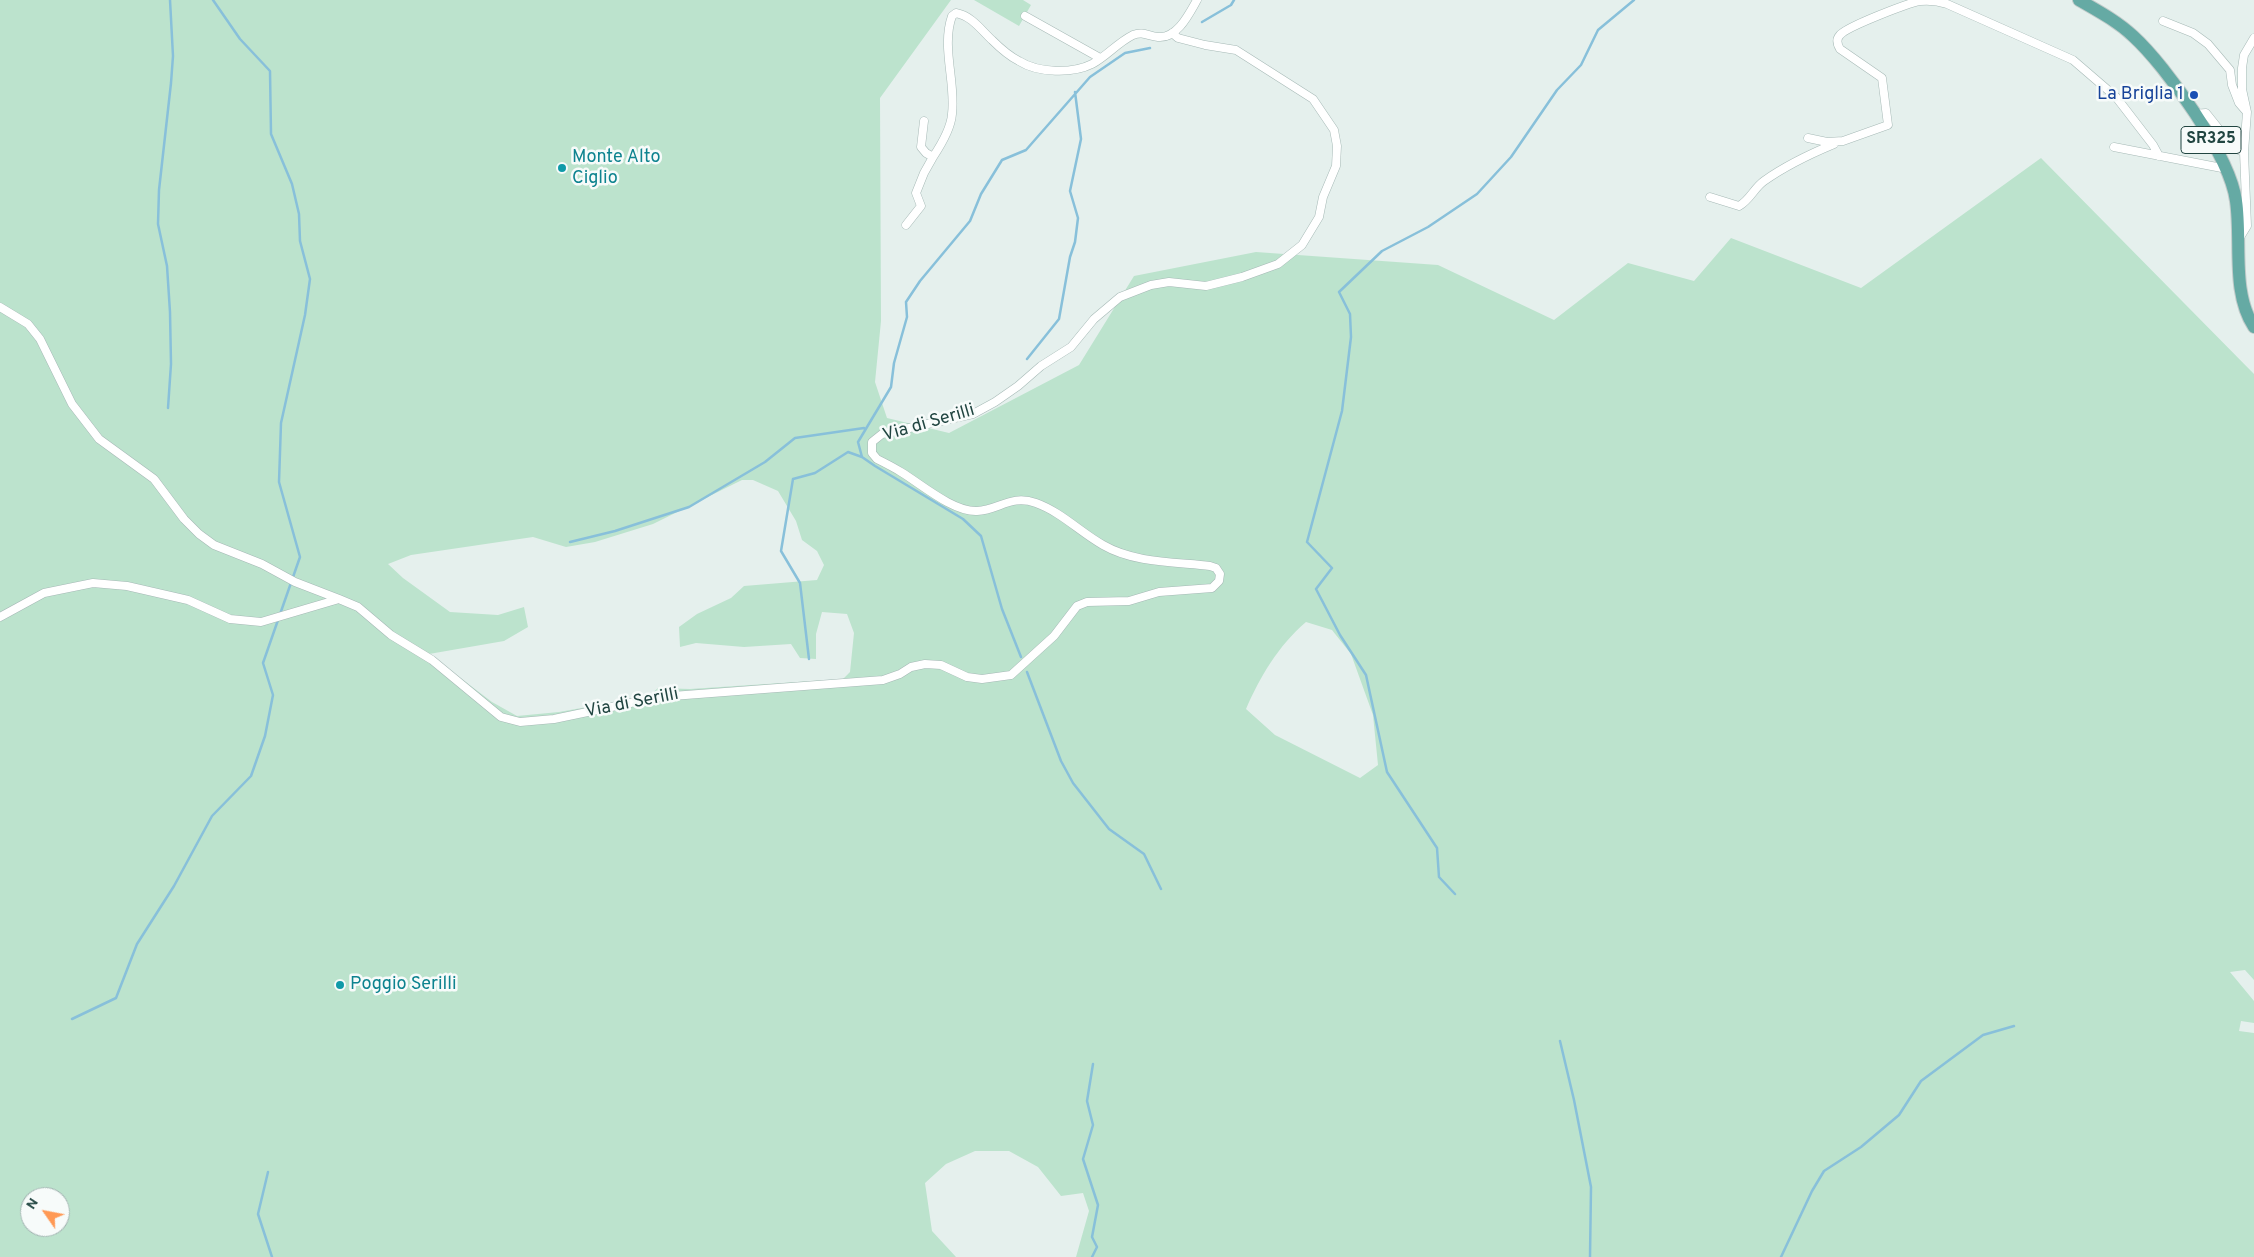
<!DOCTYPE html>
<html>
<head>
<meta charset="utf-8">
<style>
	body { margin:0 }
	#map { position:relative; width:2254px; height:1257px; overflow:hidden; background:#e5f0ed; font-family:Overpass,sans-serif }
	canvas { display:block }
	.north { position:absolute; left:20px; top:1187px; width:50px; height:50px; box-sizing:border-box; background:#f7fbfa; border:1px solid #a1b2b0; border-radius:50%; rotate:303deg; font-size:14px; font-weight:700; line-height:20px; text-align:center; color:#214541 }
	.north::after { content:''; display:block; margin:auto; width:18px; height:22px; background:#ff9954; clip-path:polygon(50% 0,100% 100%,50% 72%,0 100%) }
</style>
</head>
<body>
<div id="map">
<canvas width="2254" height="1257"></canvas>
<div class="north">N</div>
</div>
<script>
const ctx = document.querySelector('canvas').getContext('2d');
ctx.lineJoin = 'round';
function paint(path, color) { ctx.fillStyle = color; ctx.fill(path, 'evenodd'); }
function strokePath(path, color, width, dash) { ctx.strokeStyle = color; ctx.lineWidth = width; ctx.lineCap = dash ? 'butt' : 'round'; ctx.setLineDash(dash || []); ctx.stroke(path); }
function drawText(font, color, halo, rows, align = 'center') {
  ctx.font = font + ' Overpass,sans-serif'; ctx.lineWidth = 5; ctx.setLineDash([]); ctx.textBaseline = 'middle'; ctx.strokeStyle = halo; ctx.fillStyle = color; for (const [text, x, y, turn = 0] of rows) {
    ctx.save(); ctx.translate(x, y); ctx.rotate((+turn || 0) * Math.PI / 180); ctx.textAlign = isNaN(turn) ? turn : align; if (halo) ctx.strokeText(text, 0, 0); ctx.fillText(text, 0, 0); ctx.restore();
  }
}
paint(new Path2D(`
	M0 0H951L880 98 881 321 875 382 887 418 949 433 1079 365 1134 276 1256 252 1438 265 1554 320 1628 263 1694 281 1731 238 1861 288 2041 158 2254 374V980L2245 970 2230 972 2254 1001V1023L2241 1021 2239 1031 2254 1033V1257H1076L1089 1211 1083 1193 1061 1196 1038 1167 1009 1151H975L946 1164 925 1183 932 1231 956 1257H0ZM742 480H753L778 491 796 521 802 540 817 551 824 565 817 580 744 586 731 598 697 614 679 627 680 647 696 643 744 647 791 644 800 658 816 659V634L822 612 847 614 854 633 850 672 843 679 690 689 658 688 649 696 559 712 517 716 492 702 429 654 504 641 528 627 524 607 498 615 450 612 403 578 388 564 411 555 533 537 566 547 595 542 653 524ZM1306 622 1332 630 1351 654 1373 715 1378 765 1360 778 1275 735 1246 709C1260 677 1278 646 1306 622ZM30 1197H60V1227H30Z
	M974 0H1023L1031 5 1019 26Z`), '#bce3cd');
strokePath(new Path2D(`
	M1202 22 1231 5 1234 0
	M1027 359 1059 319 1070 257 1075 242 1078 218 1070 191 1081 139 1075 92
	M168 408 171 364 170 312 167 266 158 224 159 190 171 83 173 56 170 0
	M570 542 615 531 689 507 765 462 795 438 864 428
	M1021 657 1002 609 981 536 963 519 875 466 862 457 858 442 891 387 894 363 907 317 906 302 920 281 970 221 981 194 1002 160 1026 150 1090 77 1125 53 1150 48
	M809 659 800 583 781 551 793 479 815 473 848 452 862 457
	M1027 672 1061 761 1073 783 1109 829 1144 854 1161 889
	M1455 894 1439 877 1437 848 1387 772 1366 675 1340 635 1316 589 1332 568 1307 542 1342 411 1351 337 1350 314 1339 292 1382 251 1428 227 1477 194 1511 157 1557 90 1581 65 1598 30 1634 0
	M72 1019 116 998 137 944 174 886 212 816 251 776 265 736 273 695 263 663 300 557 279 482 281 423 305 315 310 279 300 241 299 214 292 184 271 134 270 71 240 39 213 0
	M1560 1041 1574 1100 1591 1187 1590 1257
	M268 1172 258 1214 272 1257
	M1092 1257 1097 1247 1092 1237 1098 1205 1083 1159 1093 1125 1087 1101 1093 1064
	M1781 1257 1812 1191 1824 1171 1861 1147 1899 1115 1921 1081 1983 1035 2014 1026`), '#88c0da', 2.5);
const street = new Path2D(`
	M1025 16 1100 58
	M2163 21 2193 33 2208 44 2230 70 2232 85 2239 103 2245 110
	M2194 114 2206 113 2234 148 2244 152
	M924 121 921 147 926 153 933 157C941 145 951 128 952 114 956 82 941 47 952 16L956 13C972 16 981 30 992 40 1000 48 1009 56 1019 61 1038 73 1072 74 1092 64 1107 56 1117 43 1133 35 1143 31 1148 36 1158 37 1177 39 1189 14 1197 0
	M1808 138 1827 142 1843 141 1888 125 1882 78 1840 49C1837 44 1836 39 1840 35 1846 27 1908 3 1920 1 1929 0 1938 1 1947 4L2073 60 2116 97 2153 145 2159 156
	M2114 147 2227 169
	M1710 197 1739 206C1750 200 1754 188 1764 181 1785 166 1810 154 1834 144
	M906 225 921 206 916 193 924 173 933 157
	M2239 239 2247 226 2244 152 2247 112 2242 89V68L2244 55 2254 38
	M0 307 28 324 40 339 72 404 99 439 154 479 184 519 199 534 214 545 262 564 295 582 339 599
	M0 617 44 593 93 583 127 586 188 600 230 619 261 622 339 599 358 607 391 635 432 660 501 717 520 722 554 719 659 697 883 680 900 674 911 667 925 664 941 665 967 677 982 679 1011 675 1054 636 1077 606 1087 602 1129 601 1159 592 1212 588 1219 581 1220 574 1216 568 1210 566C1175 562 1134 563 1103 545 1080 532 1061 512 1036 503 1011 494 999 510 977 511 953 512 921 484 901 472 893 467 885 463 877 459L872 453V442L882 434 973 414 995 402 1018 386 1041 366 1071 347 1094 319 1120 297 1151 285 1169 282 1206 286 1242 277 1278 264 1302 245 1319 217 1323 197 1336 166 1337 146 1334 130 1313 99 1236 50 1205 45 1178 38 1172 33`);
const primary = new Path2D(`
	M2079 0C2098 11 2117 21 2133 36 2167 67 2230 156 2236 201 2242 242 2231 292 2254 327`);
strokePath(street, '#a6b9b6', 9);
strokePath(primary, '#c1cbca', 14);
strokePath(street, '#fff', 8);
strokePath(primary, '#65aaa4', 12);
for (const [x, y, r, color] of [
	[2194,95,5,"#1a4fb4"],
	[562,168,5,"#0f9aa8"],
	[340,985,5,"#0f9aa8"]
]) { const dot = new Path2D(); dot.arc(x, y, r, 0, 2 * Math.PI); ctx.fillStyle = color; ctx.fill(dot); strokePath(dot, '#f7fbfa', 2); }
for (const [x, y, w] of [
	[2211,140,60]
]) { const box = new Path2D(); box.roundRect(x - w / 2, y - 13.5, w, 27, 4); ctx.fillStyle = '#f7fbfa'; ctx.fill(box); strokePath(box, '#214541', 1); }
drawText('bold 16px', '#214541', null, [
	["SR325",2211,140]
]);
drawText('18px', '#164399', '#f7fbfa', [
	["La Briglia 1",2184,95]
], 'right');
drawText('18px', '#0d838f', '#f7fbfa', [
	["Monte Alto",572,158],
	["Ciglio",572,179],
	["Poggio Serilli",350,985]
], 'left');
drawText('18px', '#214541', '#f7fbfa', [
	["Via di Serilli",929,424,-16],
	["Via di Serilli",632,704,-11]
]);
</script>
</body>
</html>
